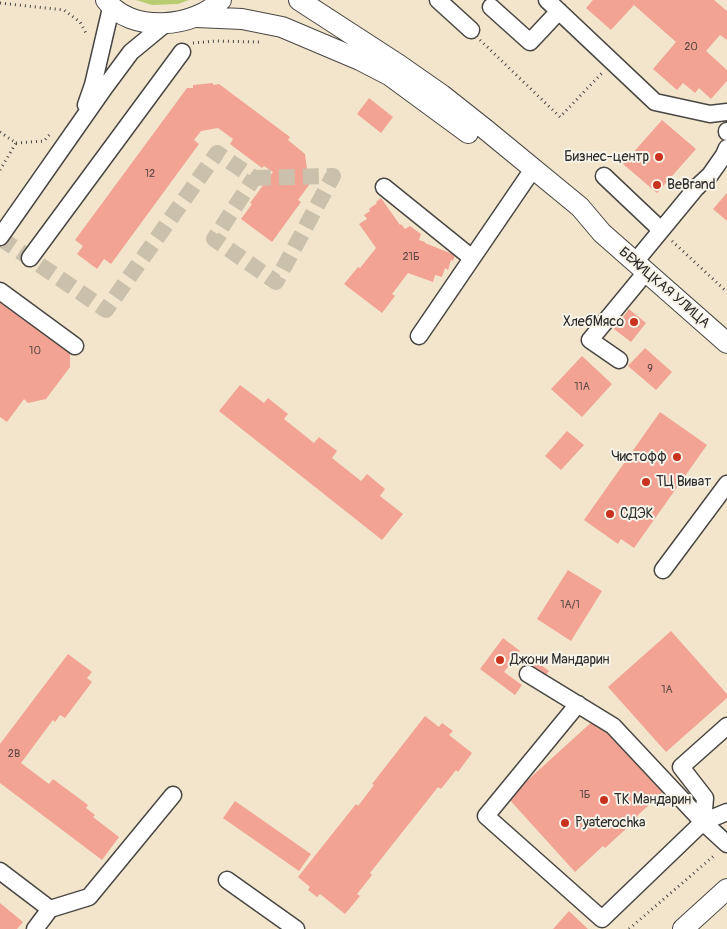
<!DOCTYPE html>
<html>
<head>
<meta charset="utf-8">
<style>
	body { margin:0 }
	canvas { display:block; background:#f2e5cc }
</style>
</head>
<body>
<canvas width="727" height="929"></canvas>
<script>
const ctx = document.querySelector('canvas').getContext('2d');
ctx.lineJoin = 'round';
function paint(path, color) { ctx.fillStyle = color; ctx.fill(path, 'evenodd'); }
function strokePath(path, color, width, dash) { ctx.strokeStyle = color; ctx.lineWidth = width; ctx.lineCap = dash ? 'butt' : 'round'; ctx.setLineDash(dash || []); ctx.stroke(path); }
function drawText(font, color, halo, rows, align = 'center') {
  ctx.font = font + ' Pangolin,sans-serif'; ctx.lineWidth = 4; ctx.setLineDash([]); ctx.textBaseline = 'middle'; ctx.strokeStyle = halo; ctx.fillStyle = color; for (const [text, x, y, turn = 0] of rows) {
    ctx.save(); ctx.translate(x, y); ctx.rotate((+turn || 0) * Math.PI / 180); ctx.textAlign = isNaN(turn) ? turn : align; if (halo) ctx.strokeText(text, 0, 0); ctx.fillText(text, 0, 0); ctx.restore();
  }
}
paint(new Path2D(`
	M136 0H189L178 4 152 5Z`), '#b8cd72');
paint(new Path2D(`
	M593 0H714L727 11V40L720 35 706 51 727 70V81L711 99 699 88 695 93 683 83 677 90 653 69 676 42 634 5 611 30 586 8Z
	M213 83V85L219 84 290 137 288 140 305 154 309 185 298 200 301 202 272 242 241 219 252 204 250 203 273 172 264 166 262 168 230 144 233 139 218 128 201 131 194 140 199 144 111 264 104 259 97 269 77 254 83 246 75 240 187 88H193V85Z
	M369 98 393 117 381 133 357 114Z
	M662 120 696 149 657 193 623 164Z
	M727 193V221L713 209Z
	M381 198 400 225 401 224 405 229 410 226 421 234 419 240 425 242V243L455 255 453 261 451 260 448 270 445 268 442 277 435 275 433 282 408 273 392 294 395 296 382 313 344 284 358 267 360 268 376 248 359 224 367 219 364 215 370 211 369 209 377 203 376 202Z
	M0 300 70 346V367L46 399 28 403 24 399 7 422 0 417Z
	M629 309 646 323 631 342 614 329Z
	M645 348 672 372 656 390 628 366Z
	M582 356 612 384 582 417 551 389Z
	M240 385 264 403 268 398 288 414 284 419 314 443 319 437 337 451 332 458 361 481 367 474 385 489 380 496 403 514 382 540 219 411Z
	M660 412 707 445 634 548 621 539 618 544 584 520Z
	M567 431 584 445 561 470 545 456Z
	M568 570 602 591 571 641 537 619Z
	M671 631 727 694V698L666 752 608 687Z
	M503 638 520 651 504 672 522 685 515 695 480 669Z
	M68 654 92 672 87 678 92 682 65 718 60 715 55 722 53 720 21 763 49 784 53 779 88 805 86 808 95 815 93 817 119 837 102 860 0 783V744Z
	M533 659 549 671 544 677 528 666Z
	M425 716 439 727 442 723 453 731 449 735 472 753 458 772 456 770 441 789 438 787 370 873 372 875 357 894 360 896 345 914 320 894 317 897 308 890 310 887 298 877 356 804 358 806 374 785 372 784Z
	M595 719 663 792 637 816 638 818 605 848 603 846 575 872 508 798Z
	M235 801 311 854 299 871 223 818Z
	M0 903 23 922 17 929H0Z
	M569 911 588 929H553Z`), '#f2a393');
strokePath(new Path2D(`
	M0 238 106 310 217 153 254 178 214 239 276 282 333 176 254 178`), '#cac0ac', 16, [16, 8]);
const minor = new Path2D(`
	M438 0 471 30
	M547 0 655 102 710 114 727 112
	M491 7 530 42 559 11
	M86 105 93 85 111 8
	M727 131V132
	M604 176 661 230
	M384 187 472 258
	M0 237 105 87 131 52 165 24
	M30 258 182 52
	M635 262 696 188 710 175 724 155 727 148
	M0 291 75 346
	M419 336 533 169
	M619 360 590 340 646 272
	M663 570 727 484
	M528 674 613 726 703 822 727 844
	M578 704 486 816 602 919 703 822 727 812
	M703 822 705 798 681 767 727 726
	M0 871 50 909 35 929
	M227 880 296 929
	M50 909 89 897 173 795`);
const major = new Path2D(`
	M106 0C130 34 195 28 221 0
	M299 0 399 65 442 95 485 129 580 207 602 233 727 343
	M197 17 242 19 282 27 360 60 389 75 468 133
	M683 929 727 889`);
strokePath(minor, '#494743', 19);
strokePath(major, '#494743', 22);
strokePath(new Path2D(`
	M0 3 64 10 80 22 87 35
	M480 40 560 117 602 73
	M193 43 216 41 259 42
	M0 132 16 143 0 170
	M16 143 44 141 52 132
	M672 241 727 292
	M629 929 716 854`), '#494743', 3, [1, 4]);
strokePath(minor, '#fff', 16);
strokePath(major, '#fff', 20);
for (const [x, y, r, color] of [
	[659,157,5,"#c8321e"],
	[657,185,5,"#c8321e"],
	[634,322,5,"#c8321e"],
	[677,457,5,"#c8321e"],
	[646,482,5,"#c8321e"],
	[610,514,5,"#c8321e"],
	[500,660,5,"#c8321e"],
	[604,800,5,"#c8321e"],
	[565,823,5,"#c8321e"]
]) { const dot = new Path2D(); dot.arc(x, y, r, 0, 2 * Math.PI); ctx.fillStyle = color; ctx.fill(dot); strokePath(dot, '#f7f3e8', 2); }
drawText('11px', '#5d4945', null, [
	["20",691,47],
	["12",150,174],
	["21Б",411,257],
	["10",35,351],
	["9",650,369],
	["11А",582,387],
	["1А/1",570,605],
	["1А",667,690],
	["2В",14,754],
	["1Б",585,795]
]);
drawText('14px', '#2b2b2b', '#f7f3e8', [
	["Бизнес-центр",649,157,"right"],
	["BeBrand",667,185],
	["ХлебМясо",624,322,"right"],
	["Чистофф",667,457,"right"],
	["ТЦ Виват",656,482],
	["СДЭК",620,514],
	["Джони Мандарин",510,660],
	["ТК Мандарин",614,800],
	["Pyaterochka",575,823]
], 'left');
drawText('14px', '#2b2b2b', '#f7f3e8', [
	["БЕЖИЦКАЯ УЛИЦА",664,288,41]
]);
</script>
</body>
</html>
